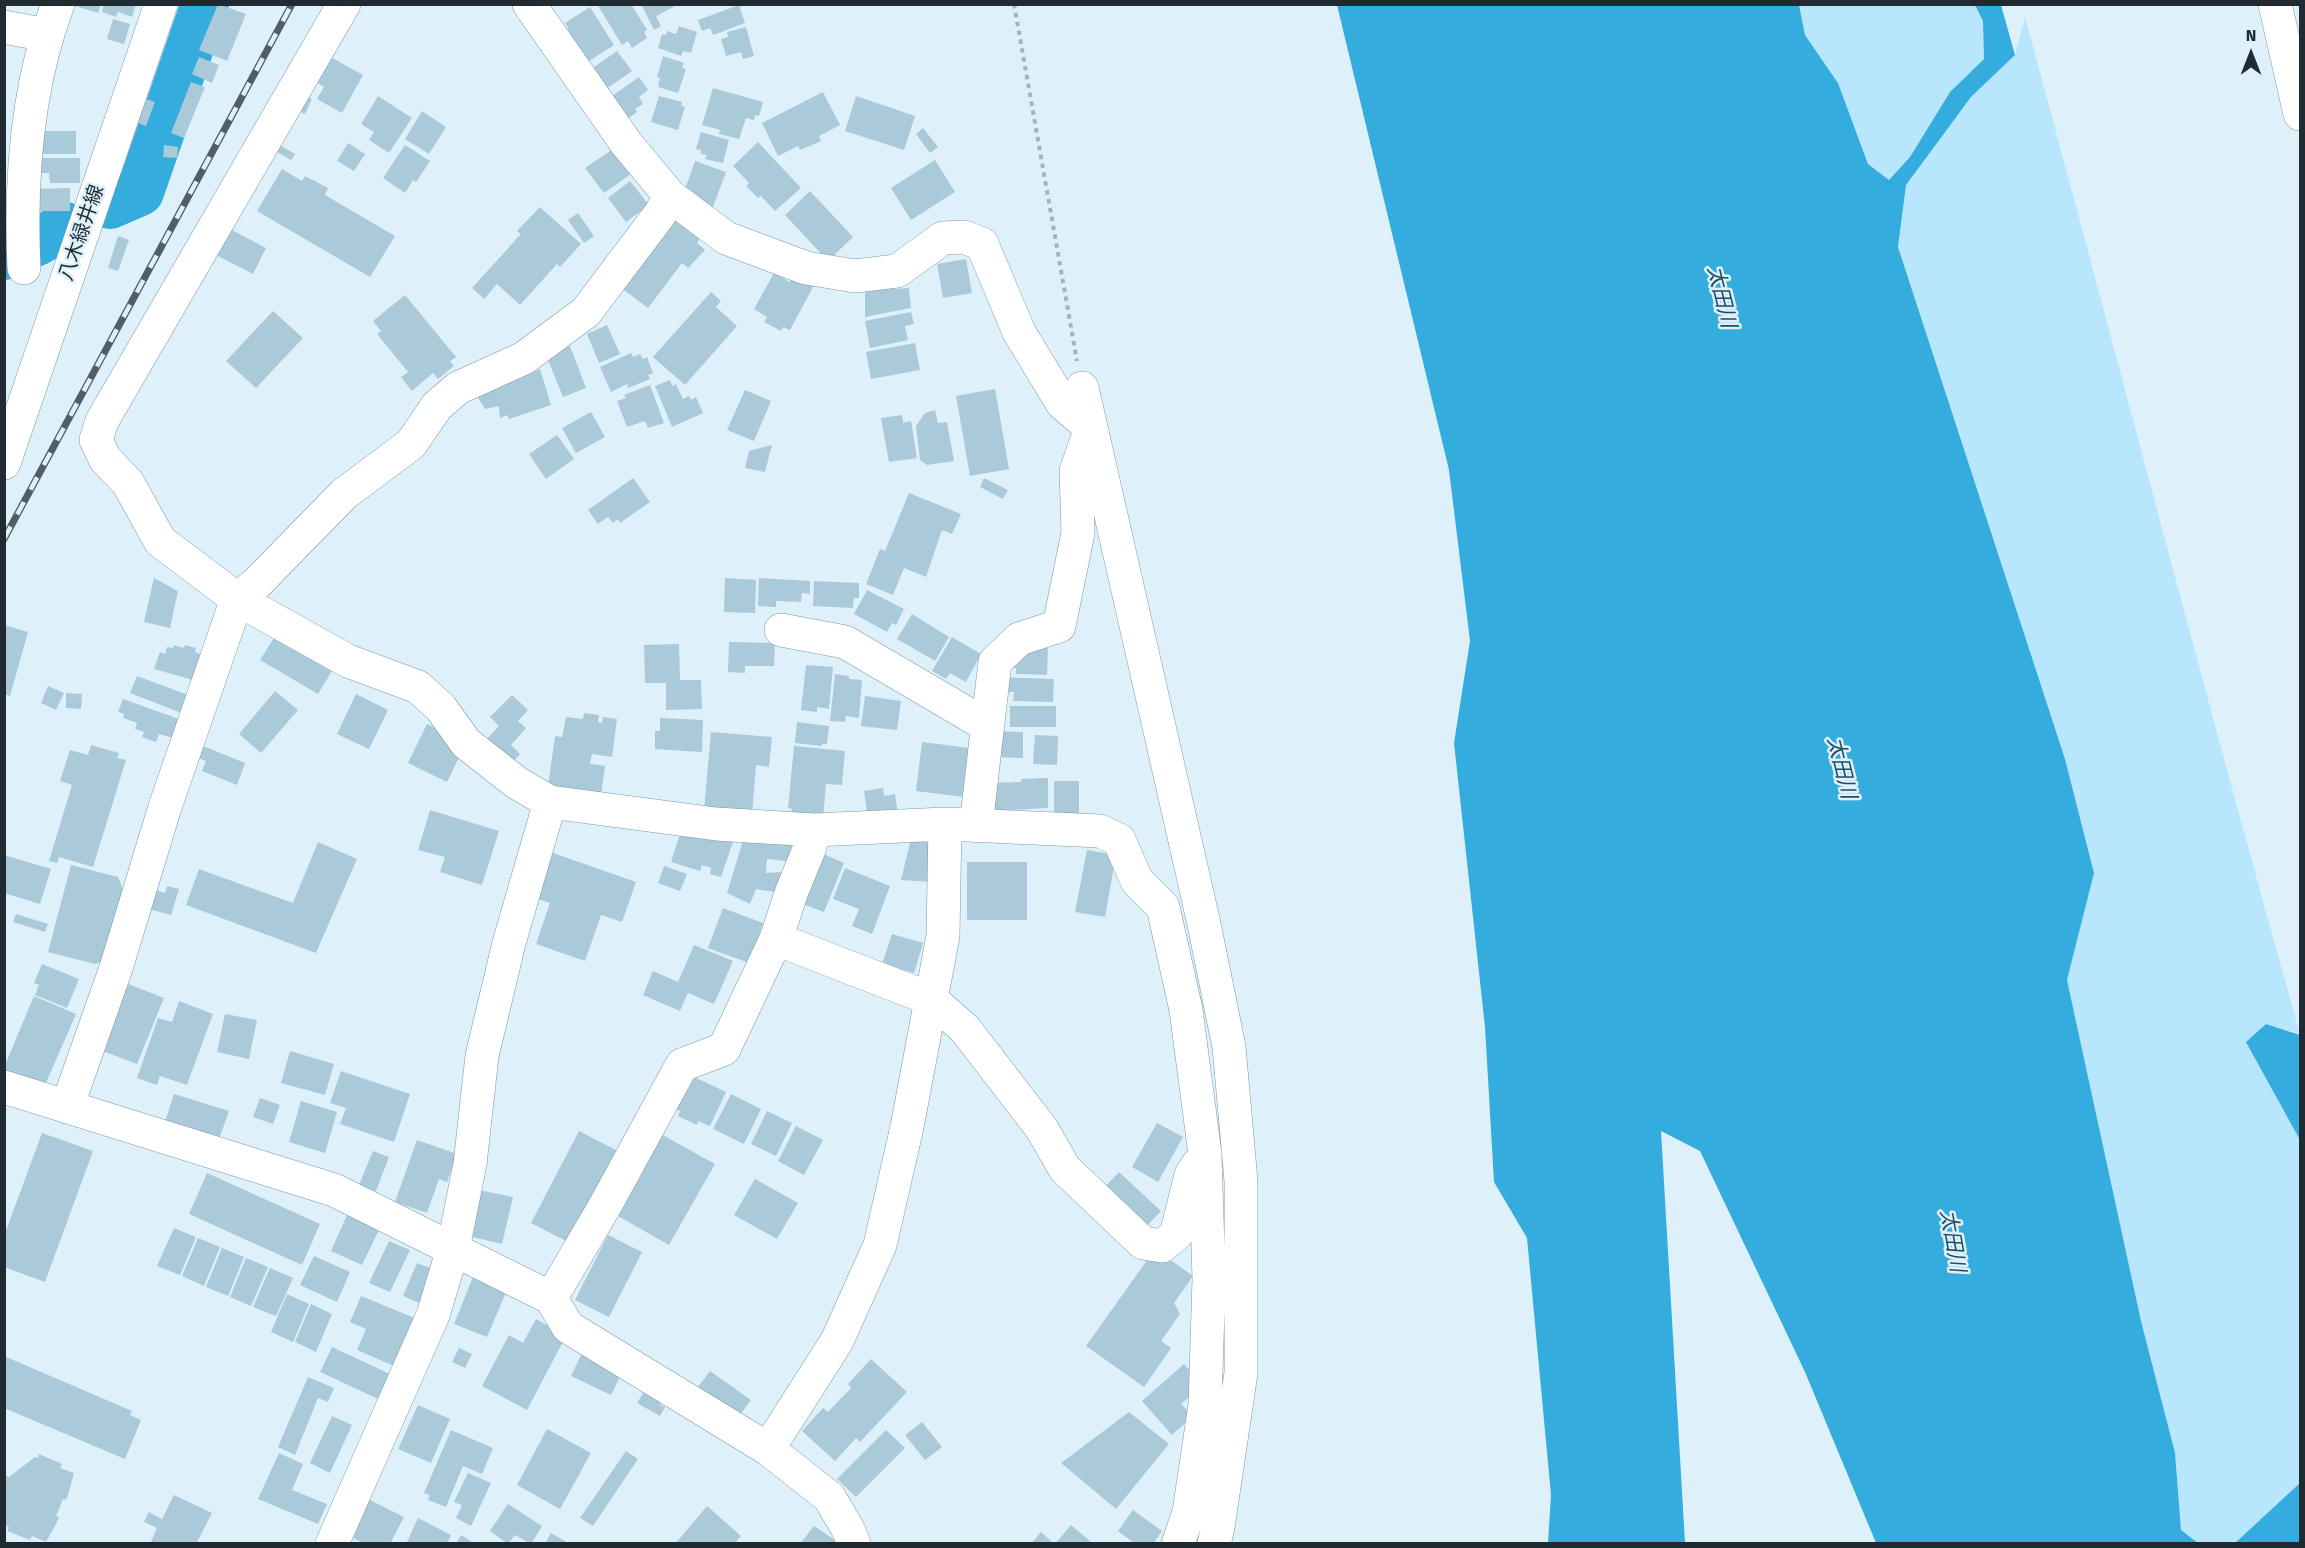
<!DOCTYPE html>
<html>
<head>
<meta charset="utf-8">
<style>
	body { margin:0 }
	#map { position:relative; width:2305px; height:1548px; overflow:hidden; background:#def1fb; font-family:"Fira Sans",sans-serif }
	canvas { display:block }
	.frame { position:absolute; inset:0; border:6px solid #1f2b31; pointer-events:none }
	.north { position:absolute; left:2221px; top:24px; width:60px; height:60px; -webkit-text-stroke:4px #def1fb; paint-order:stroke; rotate:0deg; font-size:16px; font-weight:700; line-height:24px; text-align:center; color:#1f2b31 }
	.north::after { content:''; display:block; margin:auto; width:21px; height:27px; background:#1f2b31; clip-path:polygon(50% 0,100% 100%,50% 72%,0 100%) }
</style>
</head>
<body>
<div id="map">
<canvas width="2305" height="1548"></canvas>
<div class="frame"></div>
<div class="north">N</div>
</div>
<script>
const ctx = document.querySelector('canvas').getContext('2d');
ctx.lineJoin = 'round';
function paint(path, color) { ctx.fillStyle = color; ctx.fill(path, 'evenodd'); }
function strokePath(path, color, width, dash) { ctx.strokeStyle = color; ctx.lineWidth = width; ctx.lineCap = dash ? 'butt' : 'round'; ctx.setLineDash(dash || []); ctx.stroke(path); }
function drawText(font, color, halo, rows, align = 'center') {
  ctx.font = font + ' "Fira Sans","Noto Sans JP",sans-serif'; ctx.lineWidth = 5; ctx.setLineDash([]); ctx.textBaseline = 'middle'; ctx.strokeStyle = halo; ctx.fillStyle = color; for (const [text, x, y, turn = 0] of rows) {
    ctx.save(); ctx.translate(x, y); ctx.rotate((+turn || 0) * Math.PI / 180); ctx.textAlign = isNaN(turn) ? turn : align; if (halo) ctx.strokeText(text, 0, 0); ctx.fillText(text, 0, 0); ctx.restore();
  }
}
paint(new Path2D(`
	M1799 5H1975L1983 21 1984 59 1950 92 1910 157 1889 180 1868 164 1838 83 1805 35Z
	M2025 17C2117 356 2205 696 2300 1034L2266 1024 2292 1125 2300 1140V1483L2235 1543H2198L2181 1530 2175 1453 2141 1321 2067 980 2094 872 2065 759 1898 247 1906 185 1971 97 2015 55Z`), '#b8e6fd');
paint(new Path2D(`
	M1337 5H1799L1805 35 1838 83 1868 164 1889 180 1910 157 1950 92 1984 59 1983 21 1975 5H2001L2015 55 1971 97 1906 185 1898 247 2065 759 2094 873 2067 980 2141 1321 2175 1453 2181 1530 2198 1543H1876L1805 1372 1700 1151 1661 1131 1685 1543H1548L1551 1495 1527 1238 1494 1182 1485 1027 1454 743 1470 641 1449 470Z
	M2266 1024 2300 1035V1140L2246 1042Z
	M2300 1483V1543H2235Z`), '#34acdd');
strokePath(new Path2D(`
	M110 205 140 192 205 4
	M4 256 37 242 65 226`), '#34acdd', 48);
paint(new Path2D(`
	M69 4H101L98 13Z
	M104 4H136L132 17 118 12 116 17 102 12Z
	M218 4 246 14 227 61 199 50Z
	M597 4H631L647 30 644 32 647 38 632 48 628 41 622 45Z
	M646 4H679L656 16 661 26 654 30 642 6Z
	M739 5 745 23 713 35 710 28 702 31 698 20Z
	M590 7 614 45 589 61 578 45 572 48 563 34 569 30 565 23Z
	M113 19 130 24 124 44 107 39Z
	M679 26 697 32 691 53 683 51 681 56 658 48 662 34 666 35 667 31 676 34Z
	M746 27 754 56 743 59 741 52 726 56 721 39 728 37 727 32Z
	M617 51 632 71 602 92 587 72Z
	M325 54 363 75 342 113 317 99 324 87 311 79Z
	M663 56 684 63 682 68 686 69 678 93 658 87 660 78 657 77Z
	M199 57 219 65 212 83 192 74Z
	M639 77 648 90 639 97 643 104 635 109 637 112 626 120 605 101Z
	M191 82 205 87 184 138 171 133Z
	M713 88 763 102 759 116 755 115 754 120 746 118 739 139 719 134 720 130 702 125Z
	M298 92 312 99 305 114 291 108Z
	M823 92 840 125 819 136 821 141 800 150 798 146 778 156 762 123Z
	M378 96 412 118 389 153 369 140 374 132 361 124Z
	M659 96 682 102 681 106 685 107 678 130 651 122Z
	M856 96 915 116 904 150 845 131Z
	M146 99 155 102 146 126 138 123Z
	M422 111 446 127 429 154 405 139Z
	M923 128 938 147 930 153 916 134Z
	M38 131H76V154H38Z
	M701 132 729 140 723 163 705 159 707 155 701 154V150L696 149Z
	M758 142 801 188 775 211 761 196 758 198 746 186 749 183 733 166Z
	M276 143 295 154 291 160 272 149Z
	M348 143 365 154 354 171 337 161Z
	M164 145 178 147 177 158 163 157Z
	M405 145 430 161 416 182 413 180 405 193 383 178Z
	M613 149 631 174 604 193 585 168Z
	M39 158H80V183H50L49 173H39Z
	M935 160 955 192 911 220 891 188Z
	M695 161 726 172 710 215 689 195 691 190 685 189Z
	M282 169 302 181 305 176 328 188 325 195 395 236 370 277 257 211Z
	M630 181 649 205 626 222 608 198Z
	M70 188V211H36L35 189Z
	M810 191 853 237 828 261 785 215Z
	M540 207 581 244 560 267 557 264 520 305 497 284 484 299 472 288 521 234 517 231Z
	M578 213 594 236 584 243 568 220Z
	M668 215 700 238 697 243 705 250 688 268 682 263 648 308 616 284Z
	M230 229 266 248 253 274 216 255Z
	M118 236 129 240 118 271 108 268Z
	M966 259 972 293 943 298 937 264Z
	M774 273 790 282 794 274 814 285 790 330 783 327 781 331 764 322 767 317 754 309Z
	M893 285 894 289 909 288 911 308 865 317V290Z
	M711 292 721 301 716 307 737 326 685 385 653 357Z
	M405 295 456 357 450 361 454 366 438 379 433 373 412 391 401 377 408 372 377 334 381 331 373 321Z
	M273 311 303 338 256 388 226 361Z
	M911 312 914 324 905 326 908 340 870 348 865 321Z
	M607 325 620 354 599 363 587 334Z
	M915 343 920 370 871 379 866 352Z
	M570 346 586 388 563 397 546 355Z
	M631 353 633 357 640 354 643 359 647 357 653 373 648 375 650 379 628 388 627 384 611 392 600 367Z
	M540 369 551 405 509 419 507 415 500 418 499 406 485 409 473 389 520 373 521 378Z
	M670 380 672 386 676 384 683 399 689 396 691 400 696 397 703 413 672 427 655 386Z
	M650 385 664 423 648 428 645 421 627 427 617 401 626 398 624 395Z
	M995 389 1009 469 970 476 956 396Z
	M745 390 771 401 754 441 727 430Z
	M935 410 938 423 947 422 954 461 927 465 920 460 916 426 925 413Z
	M591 412 605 437 576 453 562 428Z
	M902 415 903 423 911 421 917 458 889 462 881 418Z
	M557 435 574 459 546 479 529 454Z
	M772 445 765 472 745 468 749 451Z
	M633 478 650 502 620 523 618 519 613 523 608 517 598 524 588 510Z
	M984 478 1008 490 1003 499 980 487Z
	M909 493 961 514 952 534 942 530 926 577 904 568 893 595 866 584 880 549 885 551Z
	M154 578 178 591 170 628 144 622Z
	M725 578 756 580 755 613 724 612Z
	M759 578 810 581V594L802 593 801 602 776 601V607L758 606Z
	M814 581 859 583V598H854L853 608 813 606Z
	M867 590 904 609 896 625 892 623 887 632 854 614Z
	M912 614 949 637 935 661 897 639Z
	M4 625 28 632 10 696 4 694Z
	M277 633 335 666 318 694 260 660Z
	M952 637 981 654 966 682 950 673 946 679 932 671Z
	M729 642 775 643 774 666H745V673L728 672Z
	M679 644 680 680H701L702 709 666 710V683H645L644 645Z
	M174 645 184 648 185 645 196 648 195 652 200 654 193 680 154 669 160 652 165 654 167 647 173 648Z
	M1017 647 1048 648 1047 675 1016 674V668H1006Z
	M806 665 833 667 829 709 817 707V712L801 710Z
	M835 674 849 676V679L862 680 859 718 846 716 845 722 830 721Z
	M137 676 191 696 184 714 130 693Z
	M997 677 1054 679 1053 702 1013 701 1014 692H997Z
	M48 686 64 693 56 710 41 703Z
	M275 691 298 710 261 753 239 734Z
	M66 693 82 694 81 709 66 708Z
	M356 694 388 710 369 749 337 734Z
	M512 695 528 710 518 721 526 728 511 745 520 754 507 768 482 744 499 726 490 717Z
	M865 696 901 701 897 730 861 726Z
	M123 699 179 719 173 738 159 734 156 742 142 737 144 732 135 729 137 723 123 718 124 714 118 712Z
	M1010 706H1056V727H1010Z
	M584 713 599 715 598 722 602 723 603 717 617 719 612 757 592 754 590 764 605 766 600 803 548 786 555 736 562 737 566 717 583 719Z
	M660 718 703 720 702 752 655 749V731H660Z
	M797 722 829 726 827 744H822V746L795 743Z
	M427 724 466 743 447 782 408 763Z
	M991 731 1023 732V758L990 757Z
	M711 732 772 737 769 767 756 765 752 815 704 810Z
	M1035 735 1058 736 1057 765 1033 764Z
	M922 742 970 748 964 797 916 791Z
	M91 745 119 753 117 758 126 760 93 867 59 857 57 863 49 861 72 785 60 781 70 750 88 755Z
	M203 746 245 763 237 785 202 771 206 761 198 758Z
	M794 746 845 751 842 785 826 784 823 818 791 815 792 809 788 808Z
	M1048 778V808L988 811 987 783 1021 782V779Z
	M1054 781H1079V813L1054 814Z
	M883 788 884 796 895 794 898 815 868 819 864 791Z
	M430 810 499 831 482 885 440 872 445 857 418 850Z
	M682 828 734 839 721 877 710 874 711 868 702 865 700 871 671 862Z
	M745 834 792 837 795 862 767 859 766 873 781 872 780 893 756 889 750 904 727 893Z
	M911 839 931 840 932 882 901 880Z
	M318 842 357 859 316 953 186 905 199 869 293 903Z
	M1087 850 1116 855 1105 917 1075 912Z
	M553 853 636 882 622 922 601 915 585 961 536 944 550 903 537 899Z
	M821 853 844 863 824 912 800 903Z
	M4 855 51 869 40 904 4 893Z
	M967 862H1027V920H967Z
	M71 865 118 877 127 899 110 960 95 964 48 952Z
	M664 866 687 874 680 891 658 883Z
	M845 868 890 886 872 934 852 926 859 909 833 899Z
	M167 886 179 889 171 915 145 908 150 888 165 893Z
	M723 908 763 923 749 963 708 948Z
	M16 914 48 924 45 932 13 922Z
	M892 934 923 943 914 973 882 964Z
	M694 945 733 961 714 1004 688 993 680 1011 643 995 653 971 678 982Z
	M42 964 79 979 67 1008 35 995 39 985 34 983Z
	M123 982 164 998 137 1064 97 1049Z
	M34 996 76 1014 42 1092 5 1076V1065Z
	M179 1001 213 1014 187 1085 160 1076 157 1085 137 1078 158 1018 172 1022Z
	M225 1014 257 1020 249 1059 217 1052Z
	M290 1051 334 1064 325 1095 281 1083Z
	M341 1071 410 1094 394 1142 340 1124 346 1108 330 1103Z
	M688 1074 726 1092 710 1126 698 1121 697 1125 678 1116 680 1111 672 1107Z
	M174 1094 229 1111 219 1139 165 1122Z
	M731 1094 761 1109 744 1144 713 1129Z
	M260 1098 280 1105 273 1124 253 1117Z
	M301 1101 337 1112 325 1153 289 1142Z
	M767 1111 792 1123 776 1156 751 1144Z
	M1157 1123 1183 1137 1158 1182 1132 1167Z
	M796 1126 823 1140 804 1175 778 1161Z
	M579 1131 618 1151 570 1243 531 1223Z
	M42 1133 93 1151 45 1282 4 1267V1236Z
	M659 1133 715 1164 669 1245 618 1216 644 1170 642 1163Z
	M417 1140 457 1154 447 1182 439 1179 427 1213 395 1202Z
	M373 1151 389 1157 376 1191 359 1185Z
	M1119 1172 1161 1211 1144 1229 1101 1191Z
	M207 1173 320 1224 302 1265 189 1214Z
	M755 1179 798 1203 777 1239 734 1215Z
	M474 1189 513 1197 502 1244 464 1235Z
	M347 1215 379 1230 362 1265 331 1251Z
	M174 1228 196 1237 180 1275 157 1266Z
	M608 1235 642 1252 609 1317 575 1300Z
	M198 1238 220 1247 204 1286 182 1276Z
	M389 1241 410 1250 390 1292 369 1283Z
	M222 1248 244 1257 228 1296 206 1287Z
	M1155 1249 1193 1276 1174 1303 1180 1314 1161 1341 1171 1348 1144 1387 1086 1346Z
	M314 1256 350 1272 337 1302 300 1285Z
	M246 1258 268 1267 251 1306 230 1297Z
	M417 1263 438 1271 424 1305 403 1296Z
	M270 1268 293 1278 276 1316 253 1307Z
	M473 1277 507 1290 487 1337 454 1324Z
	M287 1294 309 1304 293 1342 271 1332Z
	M361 1296 417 1319 396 1367 357 1350 366 1329 350 1322Z
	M311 1304 332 1314 316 1352 295 1342Z
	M536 1319 566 1336 527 1410 482 1386 509 1335 523 1343Z
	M332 1347 390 1374 378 1399 320 1372Z
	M459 1348 472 1354 465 1368 452 1362Z
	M582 1353 622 1373 611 1395 571 1376Z
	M4 1356 132 1411 130 1415 141 1420 125 1459 4 1408Z
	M871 1359 907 1392 860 1442 856 1438 835 1461 802 1431 823 1408 828 1412 851 1388 848 1384Z
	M1184 1364 1203 1385 1181 1404 1193 1416 1172 1435 1142 1401Z
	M710 1371 751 1400 739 1416 698 1387Z
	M308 1377 334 1388 328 1402 318 1398 295 1455 278 1447Z
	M648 1385 666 1395 660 1405 665 1407 660 1416 637 1403Z
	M418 1405 450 1419 431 1463 398 1449Z
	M1129 1412 1169 1444 1116 1509 1061 1463Z
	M332 1416 352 1425 330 1473 310 1463Z
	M922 1422 942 1447 925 1460 905 1435Z
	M547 1429 591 1453 560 1509 517 1485Z
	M451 1430 493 1448 482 1474 463 1466 446 1507 428 1500 430 1495 424 1493Z
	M886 1430 905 1448 856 1497 837 1479Z
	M626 1451 638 1459 593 1526 580 1518Z
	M279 1453 303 1464 292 1490 327 1504 318 1524 258 1499Z
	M39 1454 62 1464 60 1468 74 1473 68 1495 66 1500 63 1499 56 1516 59 1517 56 1524 46 1542 32 1536 30 1540 7 1531 9 1527 6 1526 5 1514V1475L9 1477 35 1457 38 1458Z
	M468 1473 491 1483 471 1526 456 1518 462 1505 454 1502Z
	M174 1495 212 1513 196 1544H150L157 1528 144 1522 149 1512 162 1519Z
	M368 1499 404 1517 390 1544H365L350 1536Z
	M508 1504 542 1526 531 1544 515 1535 508 1544 490 1531Z
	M707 1506 741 1536 734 1544H675Z
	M1133 1510 1162 1531 1153 1544H1135L1118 1531Z
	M418 1518 451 1535 447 1544H406Z
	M1071 1525 1091 1542 1090 1544H1055Z
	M814 1526 841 1544H800Z
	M1041 1532 1054 1544H1031Z
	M551 1533 570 1544H545Z
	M461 1535 475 1544H456Z`), '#aac9d9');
const minor = new Path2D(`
	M344 4 102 421 96 440 105 459 128 483 160 541 237 599 348 661 418 687 441 708 466 743 517 783 550 802 716 824 814 830 945 824 1100 831 1119 840 1137 881 1163 907 1186 1010 1205 1154 1209 1279 1205 1405 1189 1512 1178 1544
	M529 4 626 143 670 196 726 238 806 268 855 276 897 271 943 238 964 237 982 244 1019 332 1062 403 1091 428 1076 471 1078 533 1059 626 1019 639 995 662 976 826
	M2275 4 2300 114
	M4 27 47 35
	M24 268C20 182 27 86 58 4
	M1082 388 1204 924 1229 1047 1241 1181V1373L1218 1527 1214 1544
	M781 630 845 642 988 726
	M776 939 931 999 965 1029 1042 1129 1065 1169 1143 1243 1162 1246 1176 1235 1191 1175 1199 1163
	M4 1087 334 1190 551 1298 568 1327 768 1449 829 1497 848 1529 854 1544
	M67 1107 116 968 165 807 237 599 256 584 344 494 411 444 437 406 458 388 524 358 586 312 660 214 670 196
	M551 1298 606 1204 682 1065 724 1049 776 939 792 891 810 847 814 830
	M768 1449 837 1341 880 1245 907 1127 943 936 945 824
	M332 1544 433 1315 453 1249 470 1164 482 1056 509 943 550 802`);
const major = new Path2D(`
	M4 463 161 4`);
strokePath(minor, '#7a98a7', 34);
strokePath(major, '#7a98a7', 34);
strokePath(new Path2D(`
	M1014 4 1077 361`), '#a2b3bc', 4, [4.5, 4.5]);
strokePath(minor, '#fff', 33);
strokePath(major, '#fff', 33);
const rail = new Path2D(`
	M4 539 292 4`);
strokePath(rail, '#505e65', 7);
strokePath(rail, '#def1fb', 4.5, [14]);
drawText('20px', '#1f2b31', '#def1fb', [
	["八木緑井線",82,233,-71]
]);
drawText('italic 21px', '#1e4d62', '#def1fb', [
	["太田川",1721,297,76],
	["太田川",1841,768,76],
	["太田川",1952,1241,80]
]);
</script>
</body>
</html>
